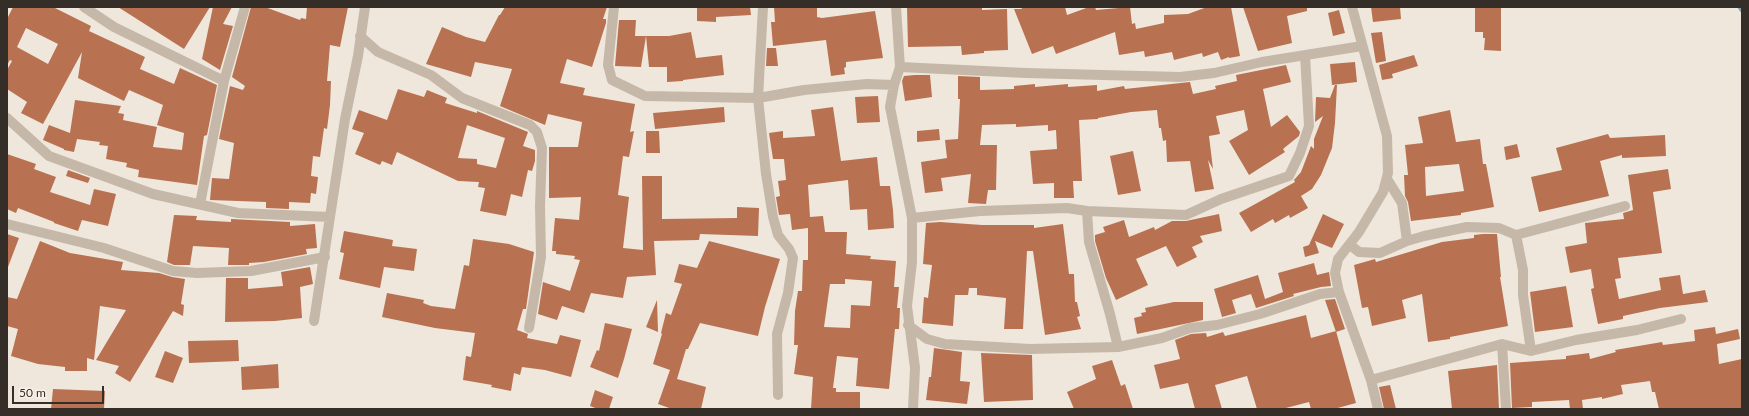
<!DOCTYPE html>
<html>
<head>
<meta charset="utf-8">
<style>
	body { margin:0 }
	#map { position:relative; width:1749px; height:416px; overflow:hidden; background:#efe7dc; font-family:Lato,sans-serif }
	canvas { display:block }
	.frame { position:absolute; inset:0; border:8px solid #342d28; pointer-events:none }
	.scale { position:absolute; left:12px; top:386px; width:92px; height:18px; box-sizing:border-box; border:2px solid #342d28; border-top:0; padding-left:5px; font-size:12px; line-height:14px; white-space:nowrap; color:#342d28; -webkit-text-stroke:3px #f7f1e8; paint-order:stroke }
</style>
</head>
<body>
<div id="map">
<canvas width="1749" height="416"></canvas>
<div class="frame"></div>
<div class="scale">50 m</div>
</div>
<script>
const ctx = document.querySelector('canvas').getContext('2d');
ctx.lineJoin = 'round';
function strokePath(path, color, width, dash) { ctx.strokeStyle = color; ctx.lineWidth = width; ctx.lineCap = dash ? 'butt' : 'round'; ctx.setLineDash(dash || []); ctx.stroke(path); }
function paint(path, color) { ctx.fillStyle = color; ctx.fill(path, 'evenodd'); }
strokePath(new Path2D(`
	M1739 7 1742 11`), '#7ea3a8', 3.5);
paint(new Path2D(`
	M13 7H53L91 26 89 31 145 57 140 69 174 84 180 68 217 85 207 135 204 136 197 185 138 177 139 170 126 167 127 163 106 159 108 146 99 145 100 142 77 139 74 152 64 150V149L43 140 49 125 70 133 75 100 121 106 118 113 124 114 123 120 157 127 153 147 182 150 184 133 157 125 163 105 129 90 124 101 78 78 82 52 43 124 21 113 27 102 7 89V70L12 61 10 60 7 65V19ZM26 28 58 44 48 64 17 47Z
	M118 7H210L184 49Z
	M213 7H232L223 24 233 26 220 70 202 59Z
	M251 7H265L300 20 301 18 306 19 307 7H348L340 47 330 45 327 81H331L330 105 327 129 324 128 320 157 313 156 311 176 318 177 316 194 311 193 310 203 289 202V209L266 208V202L210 200 212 178 229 179 234 143 219 139 230 86 243 90 245 86 232 77Z
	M505 7H607L603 19H606V23L592 67 567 59 560 83 585 88 583 95 635 104 630 132 634 131 629 157 623 156 618 195 629 197 623 248 643 250 642 176H662V219L737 218V207L759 208 758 236 700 234 699 240 654 241 656 275 627 277 623 298 591 293 584 313 562 306 557 320 538 314 543 282 570 291 580 260 574 259 575 256 556 254V251H552L555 218 579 220 581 197 549 198V147H578L582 122 548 114 545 125 500 106 512 69 475 62 471 77 426 64 442 27 466 37 485 42 499 15H500Z
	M697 7H750L751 15 716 17V22L697 21Z
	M774 7H817V17L822 18 875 11 883 58 846 62V67L844 68 845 74 831 76 826 40 773 46 771 22H775Z
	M907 7H982V10L1007 9 1008 50 984 51V53L962 55 961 46 908 47Z
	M1021 7H1065L1067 15 1089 7H1095L1096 10 1130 7 1132 24 1135 23 1136 29 1164 23V15L1188 14 1207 7H1231L1240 56 1229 58V57L1221 60 1218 52 1203 57 1202 53 1174 60 1172 52 1145 57 1144 51 1119 55 1115 32 1056 54 1053 46 1032 54 1014 9H1022Z
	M1243 7H1307V11L1287 16 1292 43 1258 51Z
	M1371 7H1400L1401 19 1373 22Z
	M1475 7H1501V51L1484 50 1485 38H1483V32H1475Z
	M1339 10 1345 33 1333 36 1328 13Z
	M619 20H636L635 36H646L641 67 615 66Z
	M691 32 696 58 722 55 724 75 683 80V81L667 82V67H649L646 36H669Z
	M1382 32 1386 61 1376 63 1371 33Z
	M767 48H776L778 66H766Z
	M1414 55 1418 66 1392 74 1393 78 1382 80 1379 65Z
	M1355 62 1357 82 1332 85 1330 64Z
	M1286 65 1291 82 1263 89 1271 127 1287 115 1300 132 1299 136 1283 149 1285 152 1249 175 1229 141 1248 130 1244 110 1216 116 1220 134 1209 136 1213 169 1208 160 1214 189 1195 192 1190 161 1167 162 1166 140 1163 141 1161 128H1159L1157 110 1131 112 1098 118V119L1079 120 1082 181H1073L1074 198H1054V183L1033 184 1030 151 1057 149 1056 130 1048 131V125L1016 127V124L982 125 980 145H997L996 190H988L986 204 968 203 971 174 941 178 943 191 925 193 921 162 947 158 945 140 958 139 960 99H958V76L980 77V90L1014 89V86L1035 84V87L1068 84V87L1097 85V91L1124 86 1125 89 1190 82 1193 94 1216 89 1215 86 1237 81 1236 75Z
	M915 75H930L932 97 905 101 902 81 904 76Z
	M1335 85H1337L1335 123 1332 148 1321 175 1312 189 1301 196 1308 208 1290 218 1289 215 1275 223 1273 219 1251 232 1239 213 1295 182 1294 180 1301 172 1311 146 1314 149V139L1323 116 1315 122 1316 97 1330 98Z
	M398 89 424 97 427 90 447 98 445 103 477 113V111L528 132 523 146 535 150V161L532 171 528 170 522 197 511 194 506 216 480 211 485 188 478 187 479 182 458 181 397 152 392 165 382 161 380 165 355 154 364 133 352 129 359 110 387 120ZM467 125 505 138 496 168 477 164V159L458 158Z
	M878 96 880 122 857 123 855 97Z
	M724 107 725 122 655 129 653 113Z
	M833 107 841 161 877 157 880 186H890L893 210 894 228 868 230 867 209 850 210 848 180 808 185 810 217 823 216 825 232H847L846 254 871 256 870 259 896 261 894 287H899L897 308H900L899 329H895L889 389 856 386 858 358 837 356 833 388H836V392H860V409H811L813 377 794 374 798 345H794L795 311 798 291H802L803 260H808V228L792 230 790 214 779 215 776 197 780 196 778 181 786 180 784 159H773L769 133 783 131V138L815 136 811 110ZM845 279 872 281 870 306 851 305 850 328 824 327 830 284H845Z
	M1450 110 1456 142 1480 139 1483 164H1486L1494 207 1461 213V215L1411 221 1408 202 1405 196 1404 175H1408L1405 145 1423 143 1418 117ZM1459 164 1464 191 1426 196 1425 167Z
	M939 129 940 140 917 142V131Z
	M646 131H659L660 153H646Z
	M1608 134 1610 138 1665 135 1666 156 1622 158V155L1600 161 1609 196 1539 212 1531 177 1562 170 1556 148Z
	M1517 144 1520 157 1506 160 1504 147Z
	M1133 151 1141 191 1118 195 1110 156Z
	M7 154 36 164 34 169 56 177 50 192 90 205 94 189 116 194 108 226 82 220 78 231 54 223V222L18 208 16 213 7 209Z
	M1668 169 1671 189 1653 192 1662 253 1618 258 1621 278 1615 279 1619 299 1661 290 1659 278 1680 275 1683 294 1705 290 1708 302 1660 308 1623 316V319L1598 324 1591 289 1594 288 1591 269 1570 273 1565 247 1587 243 1585 223 1624 219 1623 213 1633 210 1628 175Z
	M68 170 90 178 88 183 66 176Z
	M1219 214 1222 231 1200 236 1203 242 1192 247 1197 257 1177 267 1166 246 1136 259 1148 285 1116 300 1106 278 1095 241V235L1105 232 1103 227 1124 220 1129 237 1154 227 1155 230 1172 221H1186Z
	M1323 214 1344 224 1332 248 1315 241 1319 253 1305 257 1303 247 1309 245Z
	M174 215 197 216 196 220 231 222V219L290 222V226L315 224 317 248 306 249 307 254 264 262 249 263V265H228L229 248 193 246 190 265H174L167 262Z
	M940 222 982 225H1034V228L1063 224 1069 274H1074L1075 302H1077L1080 316 1077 317 1081 329 1045 335 1033 251H1027L1023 329H1004L1006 298 977 295V288H969L968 295H955L953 326 922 323 924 297 928 298 932 265 923 264 926 223Z
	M344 231 393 240 392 246 417 249 414 271 384 267 380 288 339 279 344 253 340 252Z
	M7 234 19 238 8 267H7Z
	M1483 234H1497L1501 277H1500L1508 326 1450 337V339L1428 342 1422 294 1402 300 1406 318 1372 326 1368 307 1362 308 1354 265 1375 259 1376 262 1442 242 1474 238V235Z
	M473 239 509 244 534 252 526 309H523L517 330 528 334 527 338 557 344 560 335 581 340 571 377 545 370 522 367 520 375 514 373 511 391 491 387 492 385 463 380 466 356 471 357 475 333 435 328 382 317 387 293 424 300 423 303 431 306 455 309 464 265 469 266Z
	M40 241 70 253 123 262 121 270 159 273 172 277 185 279 181 304 184 305 183 316 173 311 130 382 115 373 119 366 96 360 126 310 100 306 94 360 87 358V371H65V367L38 364 11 356 18 329 7 326V297L17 299Z
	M709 241 780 259 765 307 758 336 700 323 688 349H686L677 379 706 387 701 409H672L658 404 670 370 653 364 662 334 661 333 666 313 671 315 682 284 674 282 679 264 697 268Z
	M1314 263 1317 275 1329 272 1331 286 1321 287 1293 294 1294 296 1256 308 1251 294 1232 300 1236 313 1222 317 1214 289 1258 275 1265 299 1283 292 1278 273Z
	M310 267 313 284 300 287 302 318 275 321 225 322 226 278H248V289L283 286 281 272Z
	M1566 286 1573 327 1535 332 1530 292Z
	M1335 299 1345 329 1336 332 1325 300Z
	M657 300 658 332 646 327Z
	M1174 302H1203V320L1137 334 1134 318 1142 316 1141 313 1146 312 1145 308Z
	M1306 315 1311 338 1336 331 1356 403 1334 409H1311L1309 402 1282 409H1257L1247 376 1215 385 1222 409H1195L1188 383 1160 389 1154 365 1180 359 1175 340 1191 334 1206 333 1207 337 1223 332 1225 336Z
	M605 323 632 329 624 359 618 378 590 367 597 350 599 351Z
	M1715 327 1716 334 1738 329 1740 339 1717 344 1719 364 1742 359V409H1659L1655 392H1652L1650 381 1621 385 1623 394 1602 399V397L1582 400 1583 409H1570L1569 400 1532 402V407L1512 408 1510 363 1566 359V356L1589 353 1590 359 1616 352 1615 350 1662 342 1663 345 1695 341 1694 330Z
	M238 340 239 361 189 363 188 341Z
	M934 348 962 352 960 381 970 382 967 404 926 400 929 377H931Z
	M165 351 183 358 173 383 155 377Z
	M981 353 1032 355 1033 400 984 402Z
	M1112 360 1121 386 1125 384 1133 409H1074L1067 392 1096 379 1092 366Z
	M278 364 279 388 242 390 241 367Z
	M1497 365 1499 409H1452L1448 371Z
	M1390 385 1396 409H1384L1379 387Z
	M53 389 105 391 104 409H51Z
	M595 390 613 397 609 409H598L590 406Z`), '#b87251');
strokePath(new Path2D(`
	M84 7 114 27 224 81
	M614 7 608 65 612 80 645 96 758 98 804 90 867 84 894 85
	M763 7 758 98 766 174 773 217 778 235 789 249 793 258 788 293 777 334 778 395
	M896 7 900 67 894 85 890 107 912 218V262L907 306 915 368 913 409
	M1352 7 1387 136 1388 173 1383 192 1359 232 1338 259 1335 273 1339 292 1371 380 1378 409
	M360 36 378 52 431 75 462 98 530 125 537 132 542 148 540 206 541 257 529 328
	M900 67 1026 73 1180 77 1214 73 1262 62 1362 46
	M7 118 49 156 153 194 238 213 330 217
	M1387 179 1402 203 1407 241
	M200 204 224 81 245 7
	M1087 211 1089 242 1110 314 1118 347
	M912 218 980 211 1067 208 1087 211 1186 215 1221 199 1289 176 1300 153 1309 126 1305 55
	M7 224 104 248 173 271 197 273 251 271 325 257
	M1516 235 1523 270V295L1531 351
	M1350 245 1359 252 1380 253 1407 241 1424 236 1467 227 1499 228 1516 235 1625 206
	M314 321 345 119 358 56 365 7
	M908 325 927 339 945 344 1030 349 1118 347 1162 338 1190 328 1217 325 1260 314 1320 294 1339 292
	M1502 344 1506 409
	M1371 380 1502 344 1531 351 1576 340 1637 330 1681 319`), '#c5b8a9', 10);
</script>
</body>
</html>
